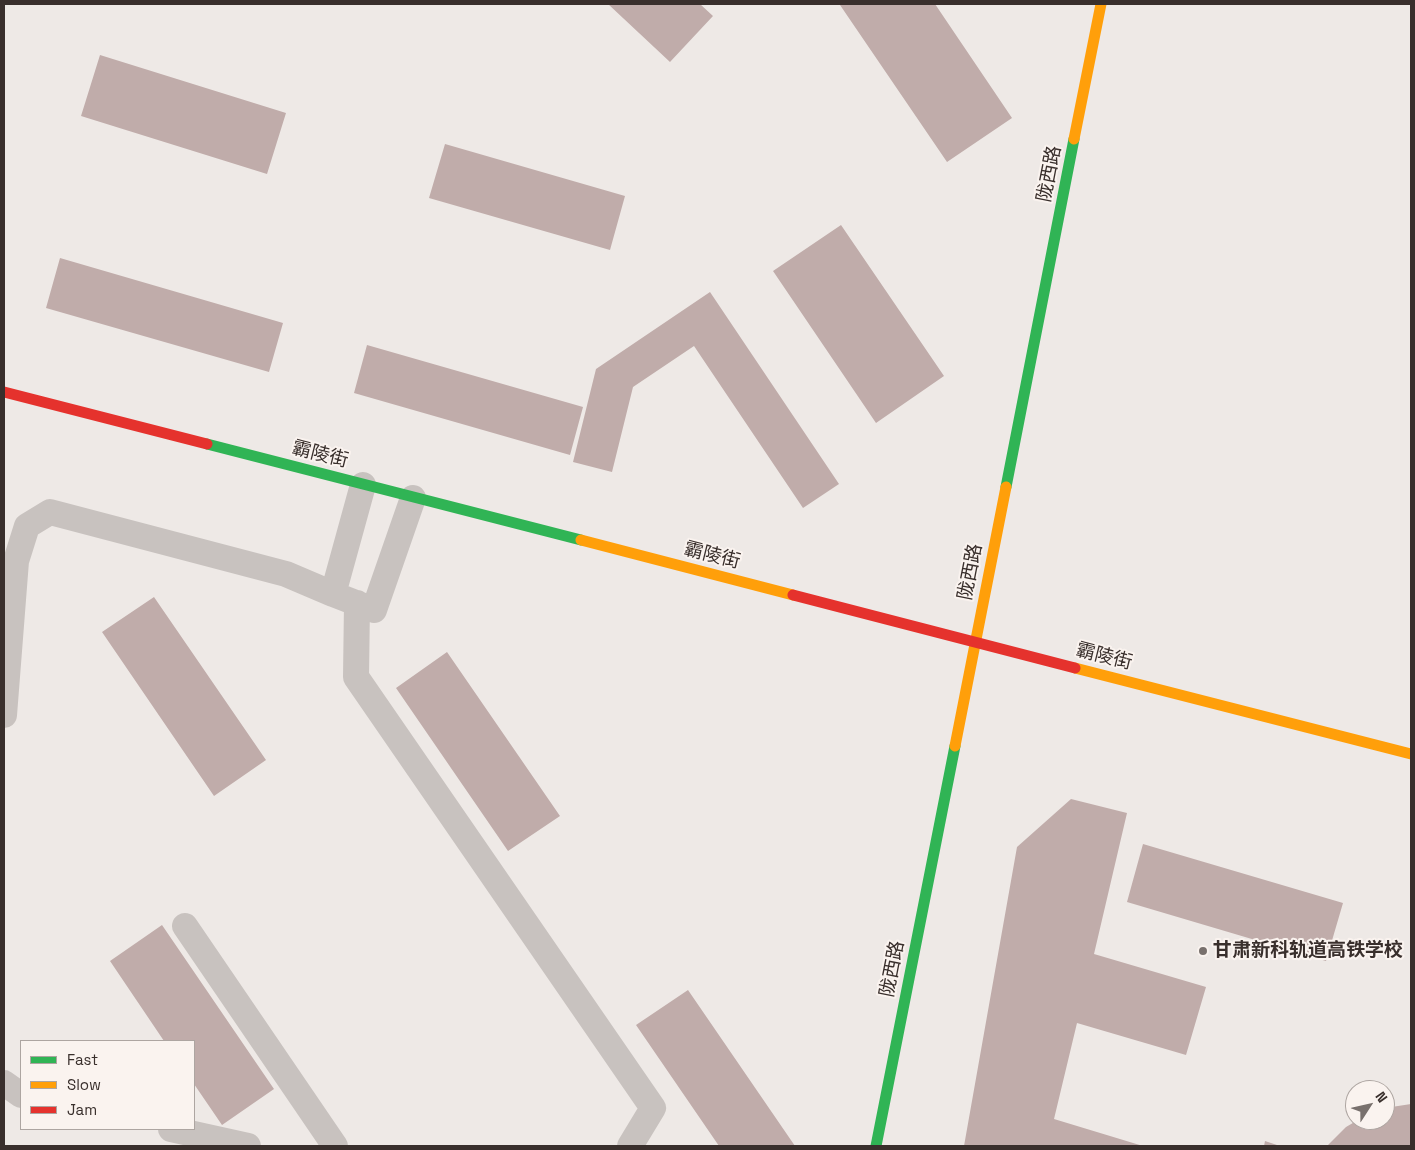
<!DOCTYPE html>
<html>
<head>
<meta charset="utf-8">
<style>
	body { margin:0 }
	#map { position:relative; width:1415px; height:1150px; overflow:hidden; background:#eee9e6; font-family:"Space Grotesk",sans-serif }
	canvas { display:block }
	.frame { position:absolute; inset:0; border:5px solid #392f2c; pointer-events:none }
	.legend { position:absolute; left:20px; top:1040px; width:175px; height:90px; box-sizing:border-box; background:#faf3ef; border:1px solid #ada5a1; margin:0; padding:6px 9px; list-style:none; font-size:15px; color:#392f2c }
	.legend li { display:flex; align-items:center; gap:10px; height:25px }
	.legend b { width:25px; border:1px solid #ada5a1 }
	.north { position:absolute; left:1345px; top:1080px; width:50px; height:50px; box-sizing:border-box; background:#faf3ef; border:1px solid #ada5a1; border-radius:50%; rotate:55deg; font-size:14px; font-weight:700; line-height:20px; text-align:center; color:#392f2c }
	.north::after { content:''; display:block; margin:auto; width:18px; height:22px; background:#78706d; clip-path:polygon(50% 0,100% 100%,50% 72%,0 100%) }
</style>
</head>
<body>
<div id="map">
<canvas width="1415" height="1150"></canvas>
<div class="frame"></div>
<ul class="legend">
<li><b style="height:6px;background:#30b455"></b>Fast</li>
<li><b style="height:6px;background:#ff9f0a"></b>Slow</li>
<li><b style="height:6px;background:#e5322d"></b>Jam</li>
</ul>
<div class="north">N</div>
</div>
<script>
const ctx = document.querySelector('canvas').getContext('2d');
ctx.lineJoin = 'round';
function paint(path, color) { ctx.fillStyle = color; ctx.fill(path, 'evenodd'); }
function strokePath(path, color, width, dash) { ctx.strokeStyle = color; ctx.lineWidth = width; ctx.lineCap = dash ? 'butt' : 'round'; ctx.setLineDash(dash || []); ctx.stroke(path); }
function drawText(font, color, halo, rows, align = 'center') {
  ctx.font = font + ' "Space Grotesk","Noto Sans SC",sans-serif'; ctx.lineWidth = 4; ctx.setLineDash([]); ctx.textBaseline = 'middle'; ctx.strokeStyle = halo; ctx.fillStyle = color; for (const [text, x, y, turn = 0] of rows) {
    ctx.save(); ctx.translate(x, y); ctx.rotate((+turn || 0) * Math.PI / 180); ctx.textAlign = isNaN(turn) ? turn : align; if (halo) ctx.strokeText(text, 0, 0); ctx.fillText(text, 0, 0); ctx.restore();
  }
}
paint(new Path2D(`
	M608 4H700L713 16 670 62Z
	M842 4H935L1012 118 947 162 840 5Z
	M100 55 286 113 267 174 81 116Z
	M445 144 625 196 610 250 429 198Z
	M841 225 944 376 876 423 773 271Z
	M60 258 283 323 269 372 46 308Z
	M710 292 839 484 803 508 694 346 633 387 612 472 573 462 596 369Z
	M367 345 583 407 570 455 354 393Z
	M154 597 266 760 214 796 102 632Z
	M447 652 560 816 508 851 396 688Z
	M1071 799 1127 813 1094 954 1206 987 1186 1055 1077 1023 1054 1119 1143 1146H964L1017 847Z
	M1143 844 1343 903 1326 961 1127 902Z
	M162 925 274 1089 222 1125 194 1084V1041H164L110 961Z
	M688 990 795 1146H719L636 1025Z
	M1411 1104V1146H1327L1346 1127 1358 1120H1385V1108Z
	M1265 1141 1280 1146H1264Z`), '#c0acaa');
strokePath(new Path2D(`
	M363 485 333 594 374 610 413 498
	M357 603 356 677 653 1108 630 1146
	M4 715 16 561 27 526 50 512 286 574 333 594
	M185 926 335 1146
	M4 1083 21 1095
	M171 1129 248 1146`), '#c8c2bf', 26);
strokePath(new Path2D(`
	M207 444 581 540
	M1006 487 1074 139
	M876 1146 955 746`), '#30b455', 11);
strokePath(new Path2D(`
	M1074 139 1101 4
	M581 540 793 595
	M1075 668 1411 754
	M955 746 1006 487`), '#ff9f0a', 11);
strokePath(new Path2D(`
	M4 392 207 444
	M793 595 1075 668`), '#e5322d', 11);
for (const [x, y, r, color] of [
	[1203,951,5,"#78706d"]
]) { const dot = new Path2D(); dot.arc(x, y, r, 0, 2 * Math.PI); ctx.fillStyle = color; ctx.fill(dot); strokePath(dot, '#faf3ef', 2); }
drawText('19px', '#392f2c', '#faf3ef', [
	["陇西路",1050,174,-79],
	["霸陵街",320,455,14],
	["霸陵街",712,556,14],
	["陇西路",971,572,-79],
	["霸陵街",1104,657,14],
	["陇西路",893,969,-79]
]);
drawText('bold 19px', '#392f2c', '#faf3ef', [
	["甘肃新科轨道高铁学校",1213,951]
], 'left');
</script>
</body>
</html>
